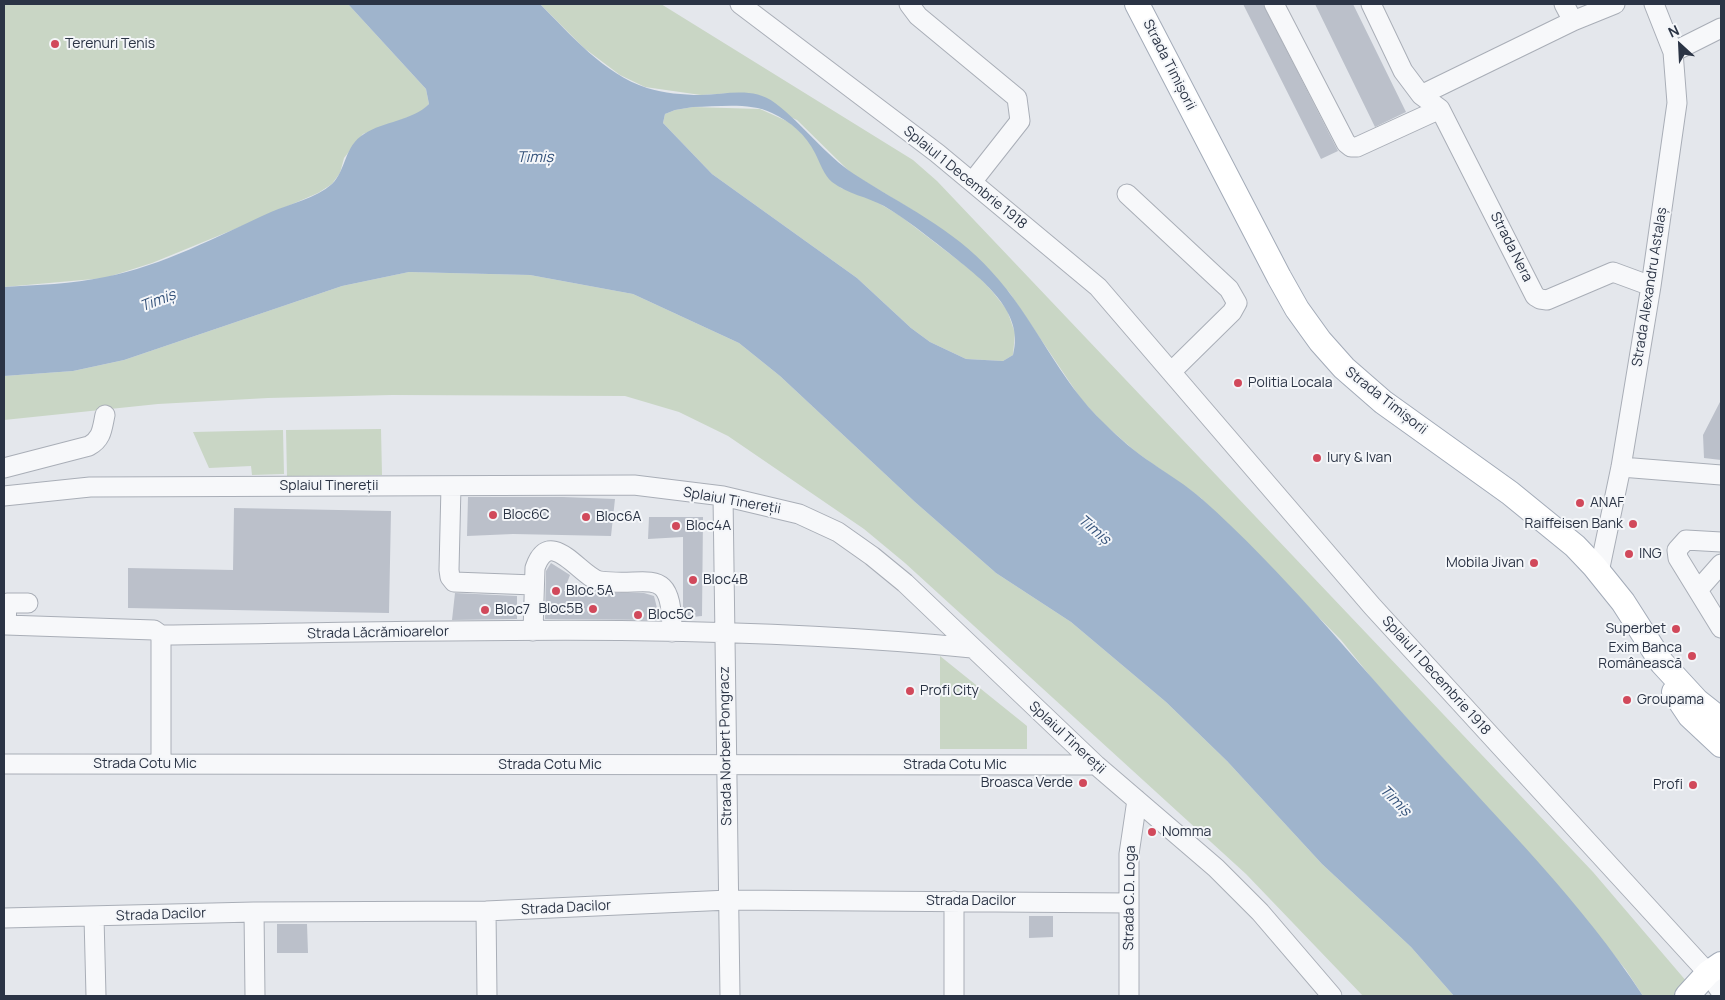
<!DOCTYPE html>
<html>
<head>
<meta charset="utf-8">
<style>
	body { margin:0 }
	#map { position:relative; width:1725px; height:1000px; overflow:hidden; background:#e4e7ec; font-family:Manrope,sans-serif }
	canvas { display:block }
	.frame { position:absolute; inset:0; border:5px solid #2b3445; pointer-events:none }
	.north { position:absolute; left:1655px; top:20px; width:50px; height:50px; -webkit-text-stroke:4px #f4f6f9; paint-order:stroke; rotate:335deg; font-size:14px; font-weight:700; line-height:20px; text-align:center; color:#2b3445 }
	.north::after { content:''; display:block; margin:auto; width:18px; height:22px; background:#2b3445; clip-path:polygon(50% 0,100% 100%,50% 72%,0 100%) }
</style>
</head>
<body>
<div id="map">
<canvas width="1725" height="1000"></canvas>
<div class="frame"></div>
<div class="north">N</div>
</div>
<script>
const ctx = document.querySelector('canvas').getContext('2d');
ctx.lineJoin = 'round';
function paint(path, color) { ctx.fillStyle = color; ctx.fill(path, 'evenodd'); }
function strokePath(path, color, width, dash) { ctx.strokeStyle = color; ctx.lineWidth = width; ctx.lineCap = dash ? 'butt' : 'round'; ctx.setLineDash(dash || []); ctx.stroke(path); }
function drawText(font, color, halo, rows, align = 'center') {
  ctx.font = font + ' Manrope,sans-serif'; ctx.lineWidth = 4; ctx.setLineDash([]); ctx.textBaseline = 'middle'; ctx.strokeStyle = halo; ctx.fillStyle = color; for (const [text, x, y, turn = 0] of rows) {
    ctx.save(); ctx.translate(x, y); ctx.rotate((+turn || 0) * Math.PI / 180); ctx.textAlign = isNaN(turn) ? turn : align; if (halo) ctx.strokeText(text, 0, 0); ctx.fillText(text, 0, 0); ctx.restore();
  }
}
paint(new Path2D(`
	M4 4H348L426 89 429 104 420 113 363 134 344 158 340 173 332 184 318 193 235 229 152 263 105 278 4 287Z
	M540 4H661L913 160 937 181 1593 872 1699 996H1643L1626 970 1562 891 1379 687 1341 640 1201 498 1136 452 1103 423 1081 399 1009 292 914 211 851 173 797 120 734 93 701 95 645 87 620 75 584 48Z
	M693 107 760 109 789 122 807 138 841 188 868 197 899 215 976 274 992 291 1007 310 1015 333 1013 355 1003 361 966 359 930 342 911 328 857 278 712 174 663 123 665 114 675 110Z
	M409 272 530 275 633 294 739 343 780 376 915 502 996 573 1071 622 1166 702 1227 761 1322 864 1411 947 1454 996H1363L1246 874 905 563 864 529 728 436 679 412 625 396 392 395 268 398 158 404 4 420V376L73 371 124 360 342 286Z
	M381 429 382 475 287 476 286 430Z
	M283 430 284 474 252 475 251 466 209 468 193 432Z
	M940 656 1027 726V749H940Z`), '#c9d6c5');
paint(new Path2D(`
	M348 4H540C571 35 604 74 647 88 664 93 683 95 700 95 726 95 752 86 775 103 803 124 825 155 854 174 900 204 954 229 991 271 1035 318 1058 380 1105 424 1119 438 1135 452 1152 463 1169 475 1186 485 1202 499 1284 572 1353 658 1426 739 1501 823 1582 902 1643 996H1454L1411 947 1322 864 1227 761 1166 702 1071 622 996 573 915 502 780 376 739 343 633 294 530 275 409 272 342 286 124 360 73 371 4 376V287C37 285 72 284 105 277 162 266 218 236 271 212 290 204 316 198 332 184 346 171 344 146 364 134 384 121 412 121 429 104L426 89ZM693 107C718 107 749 102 772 113 791 122 806 135 815 153 820 163 824 175 832 182 847 194 868 197 884 206 906 219 926 235 945 250 976 275 1026 309 1013 355L1003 361 966 359 930 342 911 328 857 278 712 174 663 123 665 114 675 110Z`), '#9fb4cc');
paint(new Path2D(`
	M1243 4H1263L1338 151 1321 159Z
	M1315 4H1353L1406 112 1375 127Z
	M1721 400V460L1704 458 1703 435Z
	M468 497H563L615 499 611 536 513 534 467 536Z
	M234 508 391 511 389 613 128 608V568L233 570Z
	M649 517H703L702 616 683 618V537L648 539Z
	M551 563 570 575 564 591 591 590 599 592 644 593 654 596 660 620 545 619 546 571Z
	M455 593 517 596V619L452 620Z
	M1029 916H1053V937L1029 938Z
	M277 924H307L308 953H277Z`), '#bbc0ca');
const minor = new Path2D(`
	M740 4 937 153 1098 287 1372 606 1708 973 1721 992
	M909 4 918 16 1017 98 1020 121 972 182
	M1274 4 1346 143 1351 147H1357L1440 109
	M1371 4 1403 71 1421 95 1440 109 1535 296 1540 299 1547 300 1613 272 1651 286
	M1564 4 1573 21
	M1673 52 1721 28
	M1421 95 1573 21 1615 4
	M1127 194 1229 289 1237 303 1232 312 1171 372
	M1621 467 1721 475
	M4 468 89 446C102 439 102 429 105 415
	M451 486 449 570 450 577 454 582 534 585
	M4 496 90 487 634 485 723 496 799 514 838 532 872 556 905 583 1096 765 1216 868 1260 912 1332 996
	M723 496 730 996
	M1721 542 1686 540 1677 550 1678 558 1721 628
	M1599 572 1621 467 1651 286 1677 103 1673 52 1654 4
	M1698 590 1721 564
	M28 603H7L6 625 154 630 161 635
	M533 631 535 568C550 524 581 578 600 581 649 588 672 562 672 632
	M161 635C431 632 703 621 972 648
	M161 635V764
	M4 764 1096 765
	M954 901V996
	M486 911 487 996
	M254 912 255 996
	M94 917 96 996
	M4 918 254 912 486 911 729 900 1129 903
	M1129 996V854L1137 800`);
const major = new Path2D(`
	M1137 4 1279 277 1297 309 1320 341 1344 368 1383 402 1510 493 1575 546 1594 566 1623 602 1662 663 1697 701 1721 720
	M1674 692 1690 716 1721 745
	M1687 996 1708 973 1721 964`);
strokePath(minor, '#a9aeb7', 21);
strokePath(major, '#a3abb8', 26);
strokePath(minor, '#f7f8fa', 19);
strokePath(major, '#fff', 24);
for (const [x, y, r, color] of [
	[55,44,5,"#d1495b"],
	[1238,383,5,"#d1495b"],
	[1317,458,5,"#d1495b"],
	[1580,503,5,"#d1495b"],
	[493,515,5,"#d1495b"],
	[586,517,5,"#d1495b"],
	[1633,524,5,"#d1495b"],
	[676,526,5,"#d1495b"],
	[1629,554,5,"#d1495b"],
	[1534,563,5,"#d1495b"],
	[693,580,5,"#d1495b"],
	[556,591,5,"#d1495b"],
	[593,609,5,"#d1495b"],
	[485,610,5,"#d1495b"],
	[638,615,5,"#d1495b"],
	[1676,629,5,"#d1495b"],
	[1692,656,5,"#d1495b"],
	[910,691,5,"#d1495b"],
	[1627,700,5,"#d1495b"],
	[1083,783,5,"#d1495b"],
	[1693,785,5,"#d1495b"],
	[1152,832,5,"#d1495b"]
]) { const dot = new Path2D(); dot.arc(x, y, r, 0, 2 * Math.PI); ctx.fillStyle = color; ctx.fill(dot); strokePath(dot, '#f4f6f9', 2); }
drawText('14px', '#2b3445', '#f4f6f9', [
	["Terenuri Tenis",65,44],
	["Politia Locala",1248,383],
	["Iury & Ivan",1327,458],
	["ANAF",1590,503],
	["Bloc6C",503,515],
	["Bloc6A",596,517],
	["Raiffeisen Bank",1623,524,"right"],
	["Bloc4A",686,526],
	["ING",1639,554],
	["Mobila Jivan",1524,563,"right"],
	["Bloc4B",703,580],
	["Bloc 5A",566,591],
	["Bloc5B",583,609,"right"],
	["Bloc7",495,610],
	["Bloc5C",648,615],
	["Superbet",1666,629,"right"],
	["Exim Banca",1682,648,"right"],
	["Românească",1682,664,"right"],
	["Profi City",920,691],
	["Groupama",1637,700],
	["Broasca Verde",1073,783,"right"],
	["Profi",1683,785,"right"],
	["Nomma",1162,832]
], 'left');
drawText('14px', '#2b3445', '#f4f6f9', [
	["Strada Timișorii",1169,65,63],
	["Splaiul 1 Decembrie 1918",965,178,39],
	["Strada Nera",1511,247,63],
	["Strada Alexandru Astalaș",1650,287,-81],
	["Strada Timișorii",1386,401,38],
	["Splaiul Tinereții",329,486],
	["Splaiul Tinereții",732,501,10],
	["Strada Lăcrămioarelor",378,633,-1],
	["Splaiul 1 Decembrie 1918",1436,676,48],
	["Splaiul Tinereții",1067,738,43],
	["Strada Norbert Pongracz",726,746,-91],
	["Strada Cotu Mic",145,764],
	["Strada Cotu Mic",550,765],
	["Strada Cotu Mic",955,765],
	["Strada C.D. Loga",1130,898,-89],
	["Strada Dacilor",971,901],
	["Strada Dacilor",566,908,-3],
	["Strada Dacilor",161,915,-2]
]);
drawText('italic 15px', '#34527a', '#f4f6f9', [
	["Timiș",535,158],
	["Timiș",158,301,-21],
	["Timiș",1094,530,40],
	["Timiș",1395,801,45]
]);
</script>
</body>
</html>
